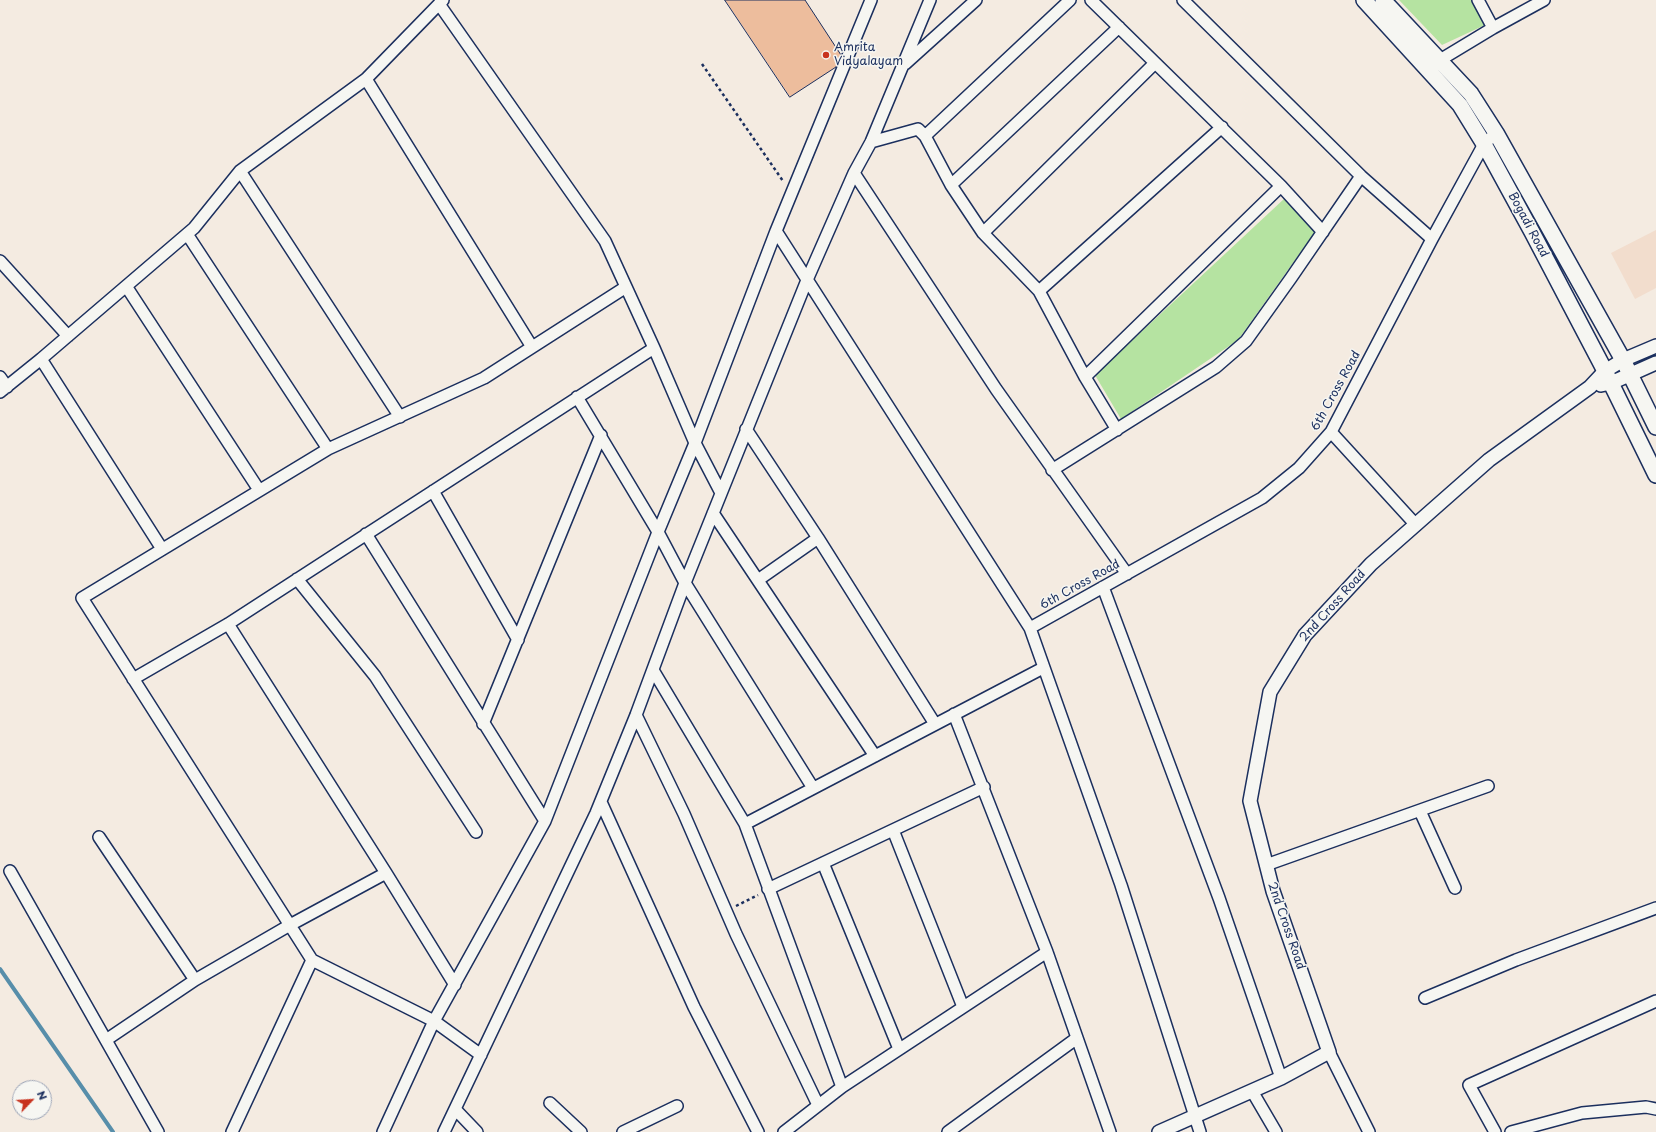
<!DOCTYPE html>
<html>
<head>
<meta charset="utf-8">
<style>
	body { margin:0 }
	#map { position:relative; width:1656px; height:1132px; overflow:hidden; background:#f4ebe1; font-family:"Playpen Sans",sans-serif }
	canvas { display:block }
	.north { position:absolute; left:12px; top:1080px; width:40px; height:40px; box-sizing:border-box; background:#f6f6f2; border:1px solid #9ea6b7; border-radius:50%; rotate:65deg; font-size:11px; font-weight:700; line-height:16px; text-align:center; color:#1b2f5e }
	.north::after { content:''; display:block; margin:auto; width:14px; height:18px; background:#c8321e; clip-path:polygon(50% 0,100% 100%,50% 72%,0 100%) }
</style>
</head>
<body>
<div id="map">
<canvas width="1656" height="1132"></canvas>
<div class="north">N</div>
</div>
<script>
const ctx = document.querySelector('canvas').getContext('2d');
ctx.lineJoin = 'round';
function paint(path, color) { ctx.fillStyle = color; ctx.fill(path, 'evenodd'); }
function strokePath(path, color, width, dash) { ctx.strokeStyle = color; ctx.lineWidth = width; ctx.lineCap = dash ? 'butt' : 'round'; ctx.setLineDash(dash || []); ctx.stroke(path); }
function drawText(font, color, halo, rows, align = 'center') {
  ctx.font = font + ' "Playpen Sans",sans-serif'; ctx.lineWidth = 3; ctx.setLineDash([]); ctx.textBaseline = 'middle'; ctx.strokeStyle = halo; ctx.fillStyle = color; for (const [text, x, y, turn = 0] of rows) {
    ctx.save(); ctx.translate(x, y); ctx.rotate((+turn || 0) * Math.PI / 180); ctx.textAlign = isNaN(turn) ? turn : align; if (halo) ctx.strokeText(text, 0, 0); ctx.fillText(text, 0, 0); ctx.restore();
  }
}
paint(new Path2D(`
	M1656 230V288L1635 299 1611 253Z`), '#f2ddcd');
paint(new Path2D(`
	M1399 0H1472L1485 25 1442 45Z
	M1285 198 1315 232 1238 340 1121 419 1095 375Z`), '#b5e3a1');
strokePath(new Path2D(`
	M0 969 113 1132`), '#578eaa', 4);
const building = new Path2D(`
	M725 0H805L841 55 836 67 790 97Z`);
paint(building, '#edbd9d');
strokePath(building, '#1b2f5e', 1);
const minor = new Path2D(`
	M443 0 439 4 605 241 654 348 695 443 721 493
	M1183 0 1361 176 1432 239
	M1493 28 1544 0
	M1440 60 1493 28 1478 0
	M905 64 976 0
	M366 79 532 347
	M925 136 1070 0
	M871 142 918 129 925 136 951 185 983 233 1039 291 1085 377 1117 430
	M240 171 400 417
	M854 173 996 389 1127 574
	M951 185 1119 27
	M1281 186 1323 232
	M776 231 1030 628 1121 885 1200 1132
	M983 233 1155 63
	M187 234 328 449
	M0 261 68 336
	M126 286 259 490
	M1039 291 1222 127
	M41 359 162 549
	M0 377 7 387
	M1085 377 1281 186 1091 0
	M0 392 41 359 194 228 240 171 366 79 439 4
	M577 397 658 532 685 583 813 788
	M746 429 818 538 935 724
	M1331 432 1416 525
	M1052 470 1216 367 1246 341 1291 278 1361 176
	M433 491 518 640
	M713 513 875 756
	M366 534 545 821
	M297 579 375 676 476 832
	M758 580 818 538
	M1103 587 1219 898 1281 1078
	M228 624 386 873 455 985
	M1030 628 1262 498 1299 468 1331 432 1432 239 1484 144 1496 133
	M653 670 745 824 842 1087
	M133 679 228 624 654 348
	M954 714 1047 952 1110 1132
	M636 715 684 814 736 934 818 1105
	M483 724 601 435
	M601 802 694 1007 758 1132
	M1420 811 1455 888
	M745 824 1043 668
	M893 830 963 1007
	M99 837 195 980
	M823 863 899 1049
	M1266 865 1488 786
	M10 871 158 1132
	M768 889 984 787
	M1425 998 1516 960 1656 908
	M106 1040 195 980 290 925 386 873
	M1329 1052 1369 1132
	M481 1055 434 1021 312 960 82 598 328 449 484 378 626 287
	M1252 1091 1276 1132
	M550 1103 581 1132
	M455 1109 477 1132
	M232 1132 312 960
	M383 1132 434 1021 545 821 658 532 695 443 776 231 871 0
	M444 1132 596 813 636 715 685 583 807 280 854 173 871 142 930 0
	M623 1132 677 1106
	M784 1132 842 1087 1047 952
	M948 1132 1077 1038
	M1495 1132 1469 1085 1656 1001
	M1511 1132 1582 1113 1646 1107 1656 1109`);
const tertiary = new Path2D(`
	M1601 385 1611 383 1656 363
	M1159 1132 1281 1078 1329 1052 1273 891 1250 801 1270 692 1305 635 1371 564 1489 460 1590 387 1605 371 1623 360 1656 346`);
const secondary = new Path2D(`
	M1364 0 1460 105 1484 144 1532 232 1605 371 1656 475
	M1383 0 1471 94 1496 133 1623 360 1656 427`);
strokePath(minor, '#1b2f5e', 14);
strokePath(tertiary, '#1b2f5e', 16);
strokePath(secondary, '#1b2f5e', 18);
strokePath(new Path2D(`
	M702 64 783 181
	M736 906 758 895`), '#1b2f5e', 2.5, [3, 3]);
strokePath(minor, '#f6f6f2', 11);
strokePath(tertiary, '#f6f6f2', 13);
strokePath(secondary, '#f6f6f2', 15);
for (const [x, y, r, color] of [
	[826,55,4,"#c8321e"]
]) { const dot = new Path2D(); dot.arc(x, y, r, 0, 2 * Math.PI); ctx.fillStyle = color; ctx.fill(dot); strokePath(dot, '#f6f6f2', 1.5); }
drawText('12px', '#1b2f5e', '#f6f6f2', [
	["Amrita",834,48],
	["Vidyalayam",834,62]
], 'left');
drawText('12px', '#1b2f5e', '#f6f6f2', [
	["Bogadi Road",1528,225,62],
	["6th Cross Road",1336,391,-61],
	["6th Cross Road",1080,585,-29],
	["2nd Cross Road",1333,606,-48],
	["2nd Cross Road",1286,926,71]
]);
</script>
</body>
</html>
